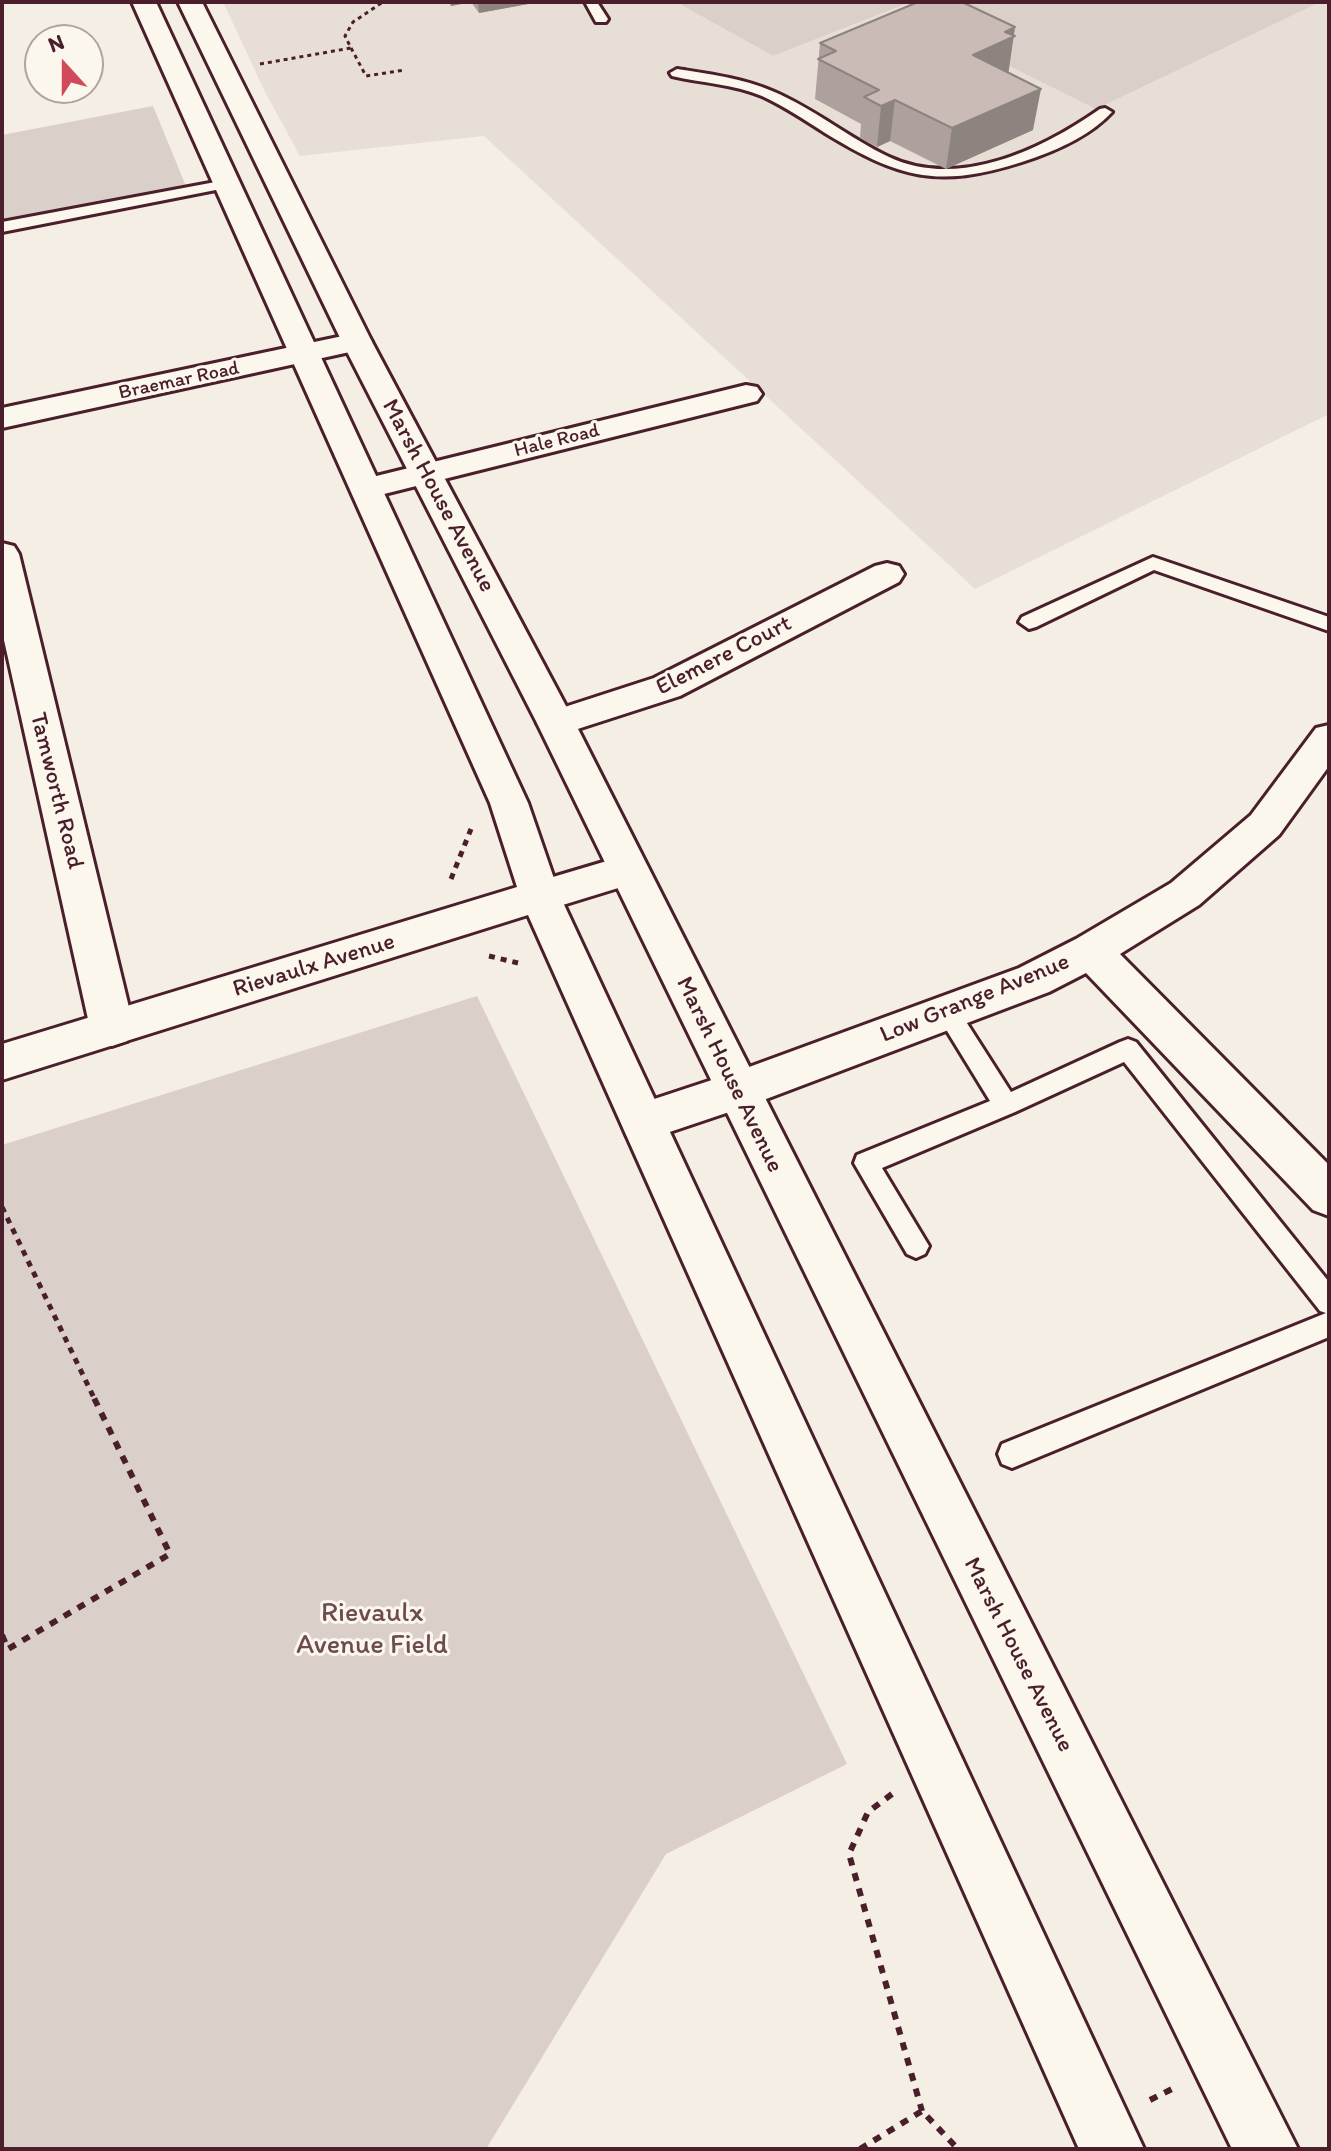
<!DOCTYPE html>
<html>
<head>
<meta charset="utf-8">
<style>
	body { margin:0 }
	#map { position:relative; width:1331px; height:2151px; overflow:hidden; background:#f4eee4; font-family:Itim,sans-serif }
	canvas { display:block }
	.frame { position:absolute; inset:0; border:4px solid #4a1f2b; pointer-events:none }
	.north { position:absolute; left:24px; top:24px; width:80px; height:80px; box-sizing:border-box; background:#fbf7ec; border:2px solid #b4a19f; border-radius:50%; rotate:339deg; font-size:22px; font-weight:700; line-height:32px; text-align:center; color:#4a1f2b }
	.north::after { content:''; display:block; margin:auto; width:28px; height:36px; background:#d1495b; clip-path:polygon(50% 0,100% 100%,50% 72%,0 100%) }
</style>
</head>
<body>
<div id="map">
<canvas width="1331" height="2151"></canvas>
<div class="frame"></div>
<div class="north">N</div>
</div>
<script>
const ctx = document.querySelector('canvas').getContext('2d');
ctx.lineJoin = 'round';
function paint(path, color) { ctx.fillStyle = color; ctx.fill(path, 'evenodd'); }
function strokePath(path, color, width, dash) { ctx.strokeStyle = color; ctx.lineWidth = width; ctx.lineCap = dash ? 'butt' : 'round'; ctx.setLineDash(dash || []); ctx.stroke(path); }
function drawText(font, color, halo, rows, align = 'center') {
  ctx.font = font + ' Itim,sans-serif'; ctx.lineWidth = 6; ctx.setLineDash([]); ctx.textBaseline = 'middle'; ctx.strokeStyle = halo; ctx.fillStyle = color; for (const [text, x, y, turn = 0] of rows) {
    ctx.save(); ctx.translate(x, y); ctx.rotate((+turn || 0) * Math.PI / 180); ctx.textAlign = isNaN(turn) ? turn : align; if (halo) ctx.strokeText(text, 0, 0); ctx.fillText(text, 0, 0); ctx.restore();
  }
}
paint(new Path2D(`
	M223 2H676L773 56 911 2H1329V414L975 589 484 136 300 156 265 92Z`), '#e7dfd6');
paint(new Path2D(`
	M676 2H911L773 56Z
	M932 2H1320L1096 109 905 14Z
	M153 106 188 191 2 227V135Z
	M477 996 847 1764 666 1854 486 2149H2V1145Z`), '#dbd0c9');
const lane = new Path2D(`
	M585 2H597L608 19 606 22H596Z
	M677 69C709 74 742 78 772 91 813 108 849 138 889 157 959 190 1043 149 1100 109L1105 108 1112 112C1089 137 1053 152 1022 162 937 189 899 178 825 133 805 120 784 106 762 96 733 84 702 83 672 76L670 73Z
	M226 180 231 181V187L2 232V222Z
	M1153 557 1329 617V631L1154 570 1036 627 1029 629 1019 622 1022 617Z
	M948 1003 956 1006 1011 1092 1120 1042 1128 1039 1136 1042 1329 1282V1337L1012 1468 1002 1464 998 1454 1002 1444 1326 1313 1320 1311 1124 1062 1015 1112 882 1168 929 1246 925 1254 916 1258 907 1254 854 1163 857 1155 990 1101 936 1013 940 1006Z`);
const street = new Path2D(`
	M357 333 368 336 372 342 368 348 2 428V408Z
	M746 385 757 387 762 394 757 401 368 498 356 495 352 488 356 481Z
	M2 543 14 546 19 554 134 1028 127 1041 112 1046 97 1041 90 1028 2 631Z
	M887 563 899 566 904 574 899 582 680 696 556 736 543 732 537 723 543 714 654 678 875 566Z
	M1329 725V766L1279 835 1199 905 1120 954 1329 1165V1216L1313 1210 1086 973 1049 992 753 1104 643 1141 627 1136 621 1122 627 1108 730 1074 1019 968 1076 939 1171 883 1251 815 1316 728Z
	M627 855 641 859 647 870 641 881 540 912 526 907 520 896 526 885Z`);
const secondary = new Path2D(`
	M132 2H156L528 803 560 896 1144 2149H1079L528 915 2 1080V1044L517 887 490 803Z
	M178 2H202L372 342 575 723 1298 2149H1232L537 723 342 342Z`);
strokePath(lane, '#4a1f2b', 6);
strokePath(street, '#4a1f2b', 6);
strokePath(secondary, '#4a1f2b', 6);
strokePath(new Path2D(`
	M351 48 366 76 405 70
	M260 64 351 48 345 36 353 22 383 2`), '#4a1f2b', 3, [4, 4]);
strokePath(new Path2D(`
	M451 879 471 829
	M489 956 518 963
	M2 1207 95 1400`), '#4a1f2b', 5, [6, 6]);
strokePath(new Path2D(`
	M2 1635 8 1649 170 1554 94 1398
	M892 1794 868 1812 849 1854 922 2111
	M1150 2100 1174 2088
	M860 2149 922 2111 958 2149`), '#4a1f2b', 6, [8, 8]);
paint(lane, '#fbf7ec');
paint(street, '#fbf7ec');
paint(secondary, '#fbf7ec');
paint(new Path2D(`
	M450 2H539L479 13 471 2 451 6Z
	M1015 27 1008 72 1033 130 946 169 890 141 877 147 860 138 861 124 815 99 820 43Z`), '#aea19d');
paint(new Path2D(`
	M450 2H471L451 6Z
	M478 2H539L479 13Z
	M1015 27 1008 76 973 55 1005 32Z
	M1041 89 1033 130 946 169 952 128Z
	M895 100 890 141 877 147 881 106Z`), '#8d837f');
const building = new Path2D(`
	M918 2H962L1015 27 1005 32 1015 36 973 55 1041 89 952 128 895 100 881 106 864 97 879 90 818 59 836 51 820 43Z`);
paint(building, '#cabbb6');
strokePath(building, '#8d837f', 2);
drawText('20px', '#4a1f2b', '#fbf7ec', [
	["Braemar Road",179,381,-12],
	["Hale Road",557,441,-14]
]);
drawText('24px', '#4a1f2b', '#fbf7ec', [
	["Marsh House Avenue",438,496,62],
	["Elemere Court",724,656,-27],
	["Tamworth Road",56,791,76],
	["Rievaulx Avenue",314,966,-17],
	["Low Grange Avenue",975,999,-22],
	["Marsh House Avenue",729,1075,64],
	["Marsh House Avenue",1018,1655,63]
]);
drawText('28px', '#6e4b52', '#fbf7ec', [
	["Rievaulx",372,1614],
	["Avenue Field",372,1646]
]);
</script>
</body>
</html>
